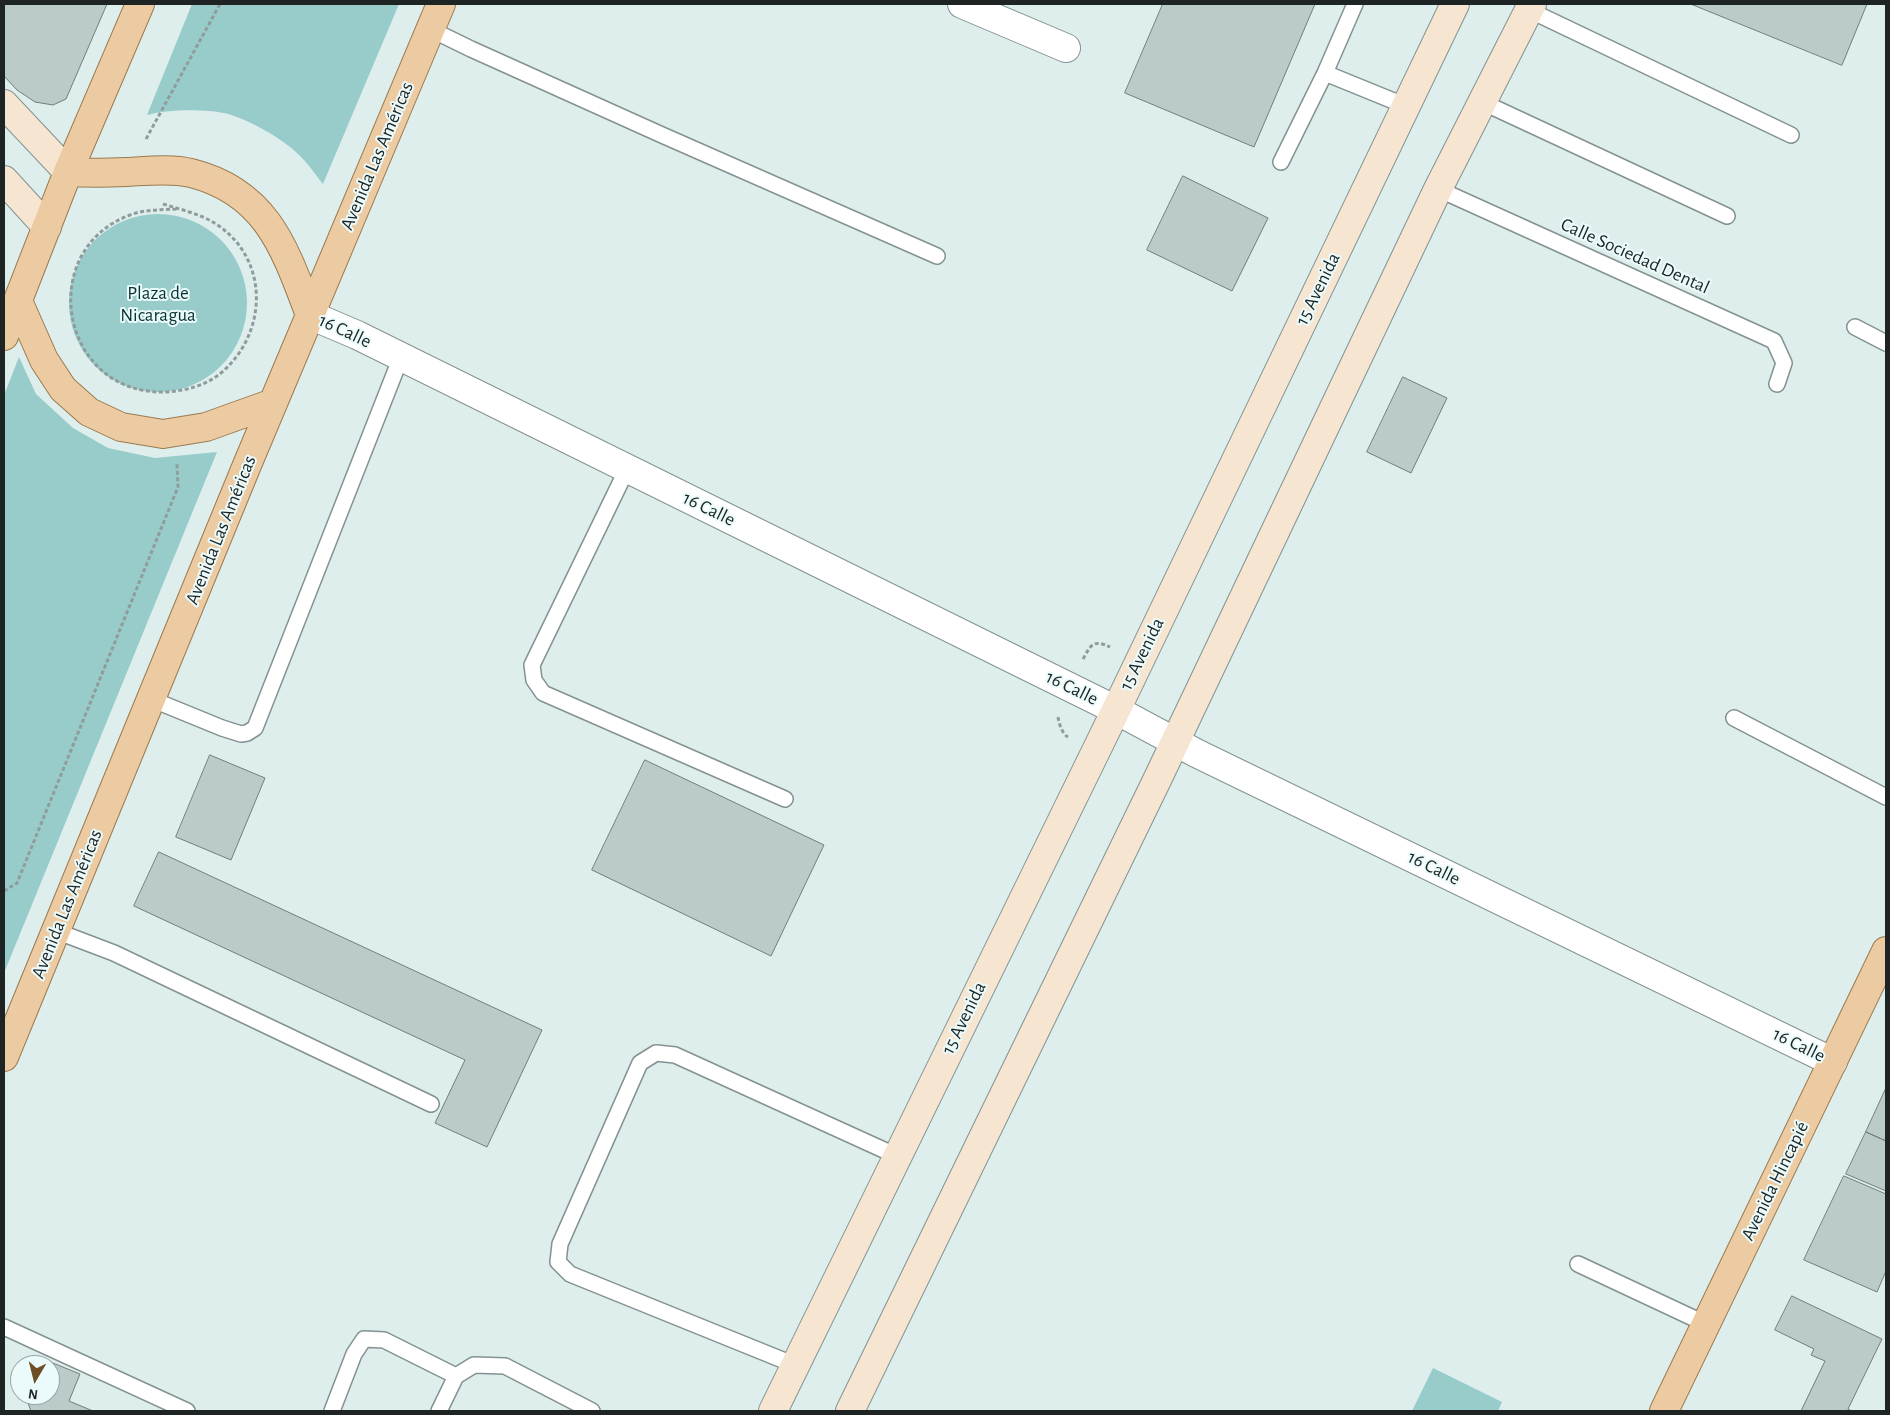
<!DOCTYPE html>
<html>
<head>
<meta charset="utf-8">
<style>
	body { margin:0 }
	#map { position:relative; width:1890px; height:1415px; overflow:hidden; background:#deeeed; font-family:"Alegreya Sans",sans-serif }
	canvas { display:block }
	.frame { position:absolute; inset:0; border:5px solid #1e2423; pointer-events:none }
	.north { position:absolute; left:10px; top:1355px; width:50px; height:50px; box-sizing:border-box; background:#ebfbfb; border:1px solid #99a5a5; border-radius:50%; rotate:188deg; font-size:14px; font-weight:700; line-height:20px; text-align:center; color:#1e2423 }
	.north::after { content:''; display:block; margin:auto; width:18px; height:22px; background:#6e4e24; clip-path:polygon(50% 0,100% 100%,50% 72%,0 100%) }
</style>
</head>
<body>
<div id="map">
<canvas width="1890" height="1415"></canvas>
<div class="frame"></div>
<div class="north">N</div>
</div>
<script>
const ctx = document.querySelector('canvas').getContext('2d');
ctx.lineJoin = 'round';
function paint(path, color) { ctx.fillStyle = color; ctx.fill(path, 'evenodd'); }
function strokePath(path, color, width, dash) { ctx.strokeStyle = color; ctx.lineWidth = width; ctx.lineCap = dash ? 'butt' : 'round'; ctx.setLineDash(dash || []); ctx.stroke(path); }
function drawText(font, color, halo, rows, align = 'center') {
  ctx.font = font + ' "Alegreya Sans",sans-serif'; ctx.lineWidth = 4; ctx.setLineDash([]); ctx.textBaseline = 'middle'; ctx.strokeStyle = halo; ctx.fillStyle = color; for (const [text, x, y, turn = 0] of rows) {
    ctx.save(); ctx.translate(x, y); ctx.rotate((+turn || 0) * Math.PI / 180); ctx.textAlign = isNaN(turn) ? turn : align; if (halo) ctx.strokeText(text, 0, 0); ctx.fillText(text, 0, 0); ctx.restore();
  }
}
paint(new Path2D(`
	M192 4H399L323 184C315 174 307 162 298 154 282 138 246 118 224 113 204 109 167 109 147 115Z
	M69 303a89 89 0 1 1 178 0a89 89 0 1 1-178 0Z
	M19 357 36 394 73 428 108 448 155 458 217 452 4 973V395Z
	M1433 1368 1502 1402 1498 1411H1412Z`), '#97ccca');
const building = new Path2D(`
	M4 4H107L66 99 53 105 35 102 17 90 4 76Z
	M1163 4H1315L1254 147 1125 93Z
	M1691 4H1867L1842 65Z
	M1183 176 1268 218 1232 291 1147 250Z
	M1403 377 1447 398 1411 473 1367 452Z
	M210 755 265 778 231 860 176 837Z
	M645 760 824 845 771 956 592 870Z
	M159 852 542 1030 487 1147 435 1123 465 1060 134 906Z
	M1886 1088V1141L1866 1132Z
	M1866 1132 1886 1141V1191L1846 1174Z
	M1844 1176 1886 1194V1271L1877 1292 1804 1260Z
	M1792 1296 1882 1339 1848 1409 1852 1411H1801L1825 1361 1811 1355 1814 1349 1775 1330Z
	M38 1357 80 1374 69 1401 93 1411H31L25 1395H50V1365H33Z`);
paint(building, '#bbcbca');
strokePath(building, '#707e7d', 1);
const lane = new Path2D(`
	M1529 10 1791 135
	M430 29 471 49 662 135 937 256
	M1325 73 1355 4
	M1482 102 1727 216
	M1281 162 1325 73 1406 106
	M1438 189 1774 341 1784 363 1777 384
	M1855 327 1886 343
	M627 469 532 665 534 680 543 693 785 799
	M151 699 222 728 241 734 247 733 255 728 401 357
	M1734 718 1886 797
	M56 931 114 953 431 1104
	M1578 1264 1706 1324
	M4 1327 187 1411
	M795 1365 570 1274 558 1262 560 1244 640 1063 656 1053 675 1055 897 1156
	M332 1411 354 1354 364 1339 384 1340 456 1376
	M439 1411 456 1376 474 1365 505 1366 592 1411`);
const street = new Path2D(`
	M962 4 1066 48
	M310 315 357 335 1116 710 1196 753 1833 1062`);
const secondary = new Path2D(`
	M4 104 68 172
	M4 180 47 227
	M773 1411 1116 710 1455 4
	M850 1411 1157 780 1438 189 1532 4`);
const primary = new Path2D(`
	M68 172C87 173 106 173 126 172 145 171 172 168 191 173 267 192 285 249 310 315
	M18 301 44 360 63 389 89 412 121 427 163 434 206 427 273 403
	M4 336 68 172 140 4
	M4 1057 247 465 441 4
	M1664 1411 1886 951`);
strokePath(lane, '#839291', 18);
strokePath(street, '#839291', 30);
strokePath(secondary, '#839291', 30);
strokePath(primary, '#9b7a4e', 30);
strokePath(new Path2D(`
	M146 139 220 4
	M163 204C182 210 202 214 219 226 270 262 267 334 221 373 205 386 185 391 164 392 60 394 35 250 130 215 145 209 162 210 178 209
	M1083 659C1091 645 1093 639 1110 647
	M1058 717C1059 723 1062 734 1068 737
	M4 891 17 883 178 487 177 463`), '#909c9b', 3, [4, 2.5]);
strokePath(lane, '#fff', 15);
strokePath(street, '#fff', 28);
strokePath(secondary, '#f5e5d1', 28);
strokePath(primary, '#eccba3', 28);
drawText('19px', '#1e2423', '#ebfbfb', [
	["Avenida Las Américas",377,156,-67],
	["Calle Sociedad Dental",1635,256,24],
	["15 Avenida",1318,289,-64],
	["16 Calle",345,331,25],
	["16 Calle",709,509,26],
	["Avenida Las Américas",221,530,-68],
	["15 Avenida",1142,654,-64],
	["16 Calle",1072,688,26],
	["16 Calle",1434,868,26],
	["Avenida Las Américas",67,904,-68],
	["15 Avenida",964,1018,-64],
	["16 Calle",1799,1045,26],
	["Avenida Hincapié",1775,1181,-64]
]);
drawText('19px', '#093232', '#ebfbfb', [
	["Plaza de",158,293],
	["Nicaragua",158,315]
]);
</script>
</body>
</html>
